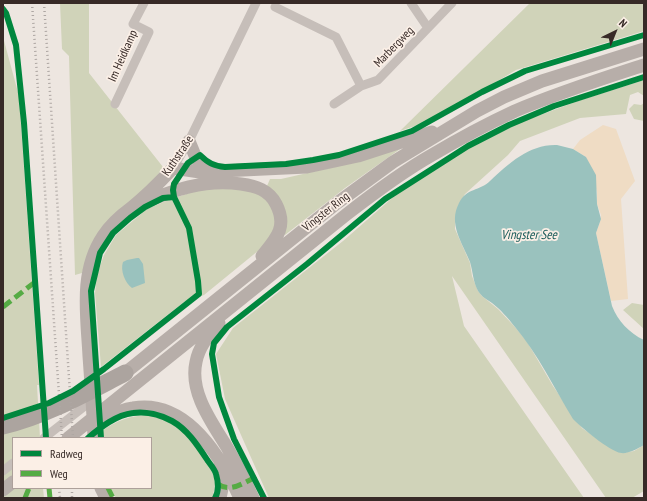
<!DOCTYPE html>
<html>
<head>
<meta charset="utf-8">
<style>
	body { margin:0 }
	#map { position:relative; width:647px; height:501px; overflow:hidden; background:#ede6e0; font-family:"PT Sans Narrow",sans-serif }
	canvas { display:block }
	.frame { position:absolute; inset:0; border:4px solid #372a27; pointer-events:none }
	.legend { position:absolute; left:12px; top:437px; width:140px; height:52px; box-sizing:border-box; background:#fbefe6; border:1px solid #ada09a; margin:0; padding:5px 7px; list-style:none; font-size:12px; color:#372a27 }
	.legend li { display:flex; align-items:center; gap:8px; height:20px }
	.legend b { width:20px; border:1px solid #ada09a }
	.north { position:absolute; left:595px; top:12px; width:40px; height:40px; -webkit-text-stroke:3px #fbefe6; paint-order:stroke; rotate:43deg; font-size:11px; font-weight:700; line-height:16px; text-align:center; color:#372a27 }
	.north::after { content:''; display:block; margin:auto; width:14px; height:18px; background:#372a27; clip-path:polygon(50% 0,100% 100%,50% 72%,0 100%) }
</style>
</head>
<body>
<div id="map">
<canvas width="647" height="501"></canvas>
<div class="frame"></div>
<ul class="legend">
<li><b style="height:5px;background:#00873e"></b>Radweg</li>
<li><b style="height:5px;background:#55ab44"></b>Weg</li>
</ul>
<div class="north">N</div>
</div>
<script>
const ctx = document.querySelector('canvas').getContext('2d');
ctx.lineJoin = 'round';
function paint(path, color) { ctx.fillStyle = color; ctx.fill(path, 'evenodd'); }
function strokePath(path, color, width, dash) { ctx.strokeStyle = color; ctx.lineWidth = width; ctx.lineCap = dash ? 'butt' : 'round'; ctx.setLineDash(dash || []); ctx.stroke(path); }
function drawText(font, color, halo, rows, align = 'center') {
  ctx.font = font + ' "PT Sans Narrow",sans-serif'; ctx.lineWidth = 3.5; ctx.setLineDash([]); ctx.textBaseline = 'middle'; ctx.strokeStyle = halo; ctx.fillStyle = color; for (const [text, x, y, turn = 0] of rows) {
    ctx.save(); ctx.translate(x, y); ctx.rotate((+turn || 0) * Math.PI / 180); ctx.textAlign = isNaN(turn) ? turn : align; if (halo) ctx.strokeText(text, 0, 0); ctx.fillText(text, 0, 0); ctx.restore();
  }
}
paint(new Path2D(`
	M60 3H89V73L163 167 152 184 92 244 82 273 75 275 69 56 62 49Z
	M530 3H644V31L516 70 433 120 400 131Z
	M3 37 19 96 39 385H37L40 438H13V488H43L44 498H3Z
	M644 80V96L638 92 630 95 626 114 580 118 520 141 508 155 465 194 458 206 455 223V229L470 263 472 276 478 291 482 296 498 309 514 326 526 340 553 386 582 428 605 444 621 453 634 451 644 445V491L632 498H606L452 276 464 326 584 498H269L225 399 216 354 233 328 343 241 399 192 468 148 516 124 578 101Z
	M644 103V121L634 119 629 109 634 104 641 105Z
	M403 147 345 188 285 235 283 233 267 186 270 179H281L360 161Z
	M235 187 264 195 276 213 274 233 264 246 204 295 184 302 101 367 95 293 97 275 104 255 116 235 147 209 166 201 201 189Z
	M632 303 644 305V329L623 310Z
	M150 415C159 418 167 420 175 425 189 434 209 462 214 477 216 483 214 492 212 498H116L110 488H151V438H103V430C121 419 129 416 150 415Z`), '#d0d3b9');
paint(new Path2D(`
	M603 125 616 129 635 181 621 199 628 299 611 301 596 233 600 222 601 215 597 204V192L586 157 573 149 580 140Z`), '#efdcc4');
paint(new Path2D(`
	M557 145 573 149 586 157 596 175 597 204 601 219 596 233 612 306C618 321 629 333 644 340V445C637 449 628 454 621 453 609 451 581 427 573 419 554 388 538 354 515 327 508 318 500 309 492 303 486 299 482 297 478 291 473 282 473 272 470 262 462 242 448 224 459 203 466 188 480 191 490 181 509 163 530 144 557 145Z
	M137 258H139L143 264 145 283 132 288C125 283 120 270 123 262L127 260Z`), '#9ac2be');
strokePath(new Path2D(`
	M411 3 428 28 452 3
	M275 7 336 37 361 86
	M115 104 149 32 133 24 144 3
	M334 104 361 86 378 80 428 28
	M173 168 189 141 256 3
	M44 438 95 398
	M3 471 13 463`), '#c6beb9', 9);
strokePath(new Path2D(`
	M189 141 196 158 208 171
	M173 168 200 172 307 167 358 156 432 132
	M140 204C174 190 203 179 241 184 256 186 269 190 276 204 288 227 276 239 262 256
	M219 323C209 335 199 346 196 362 189 393 213 424 228 449 237 465 245 481 253 498
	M125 373 337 203 393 162 477 111 504 97 542 81 644 49
	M93 424C106 418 118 410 133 408 186 399 221 457 240 498
	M68 438 347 214C374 193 402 172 432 155 459 139 487 124 515 111 557 93 601 79 644 65
	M94 438C93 411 91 384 89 356 87 316 79 272 103 236 111 224 120 216 131 208 146 196 160 182 173 168
	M219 467C224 477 223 487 220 498
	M101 488 106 498
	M3 490 13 482`), '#b7aea9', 13);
strokePath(new Path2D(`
	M3 426C46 416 86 393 125 373`), '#aca49f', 17);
strokePath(new Path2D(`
	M32 3 62 438
	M44 3 73 438
	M59 488 60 498
	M72 488V498`), '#aea7a3', 2.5, [1, 3]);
strokePath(new Path2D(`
	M3 307 35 282
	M218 484C230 493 243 483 254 478L255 480
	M49 488 50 498
	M108 488 113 498
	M25 498 29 488`), '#55ab44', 5, [10, 5]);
strokePath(new Path2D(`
	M3 9 6 13 16 45 24 123 46 438
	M3 418 49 403 73 391 104 369 199 294 198 281 189 228 174 197 173 190 174 184 188 163 200 155C208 163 214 166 225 167L286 164 313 160 339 155 412 131 482 92 525 71 644 35
	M88 438C101 427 116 415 133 413 146 411 161 415 172 421 188 430 198 446 208 461 211 465 215 470 216 474 218 481 219 491 215 498
	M101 438 91 291 100 253 113 233 130 218 145 207 163 198 174 197
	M264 498 234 439 219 397 212 354 214 343 227 327 307 264 385 199 468 146 509 125 554 106 644 77`), '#00873e', 6);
drawText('12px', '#372a27', '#fbefe6', [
	["Marbergweg",394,47,-46],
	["Im Heidkamp",123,56,-66],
	["Kuthstraße",178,156,-56],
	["Vingster Ring",326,212,-38]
]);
drawText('italic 13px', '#195b59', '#fbefe6', [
	["Vingster See",529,235]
]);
</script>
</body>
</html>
